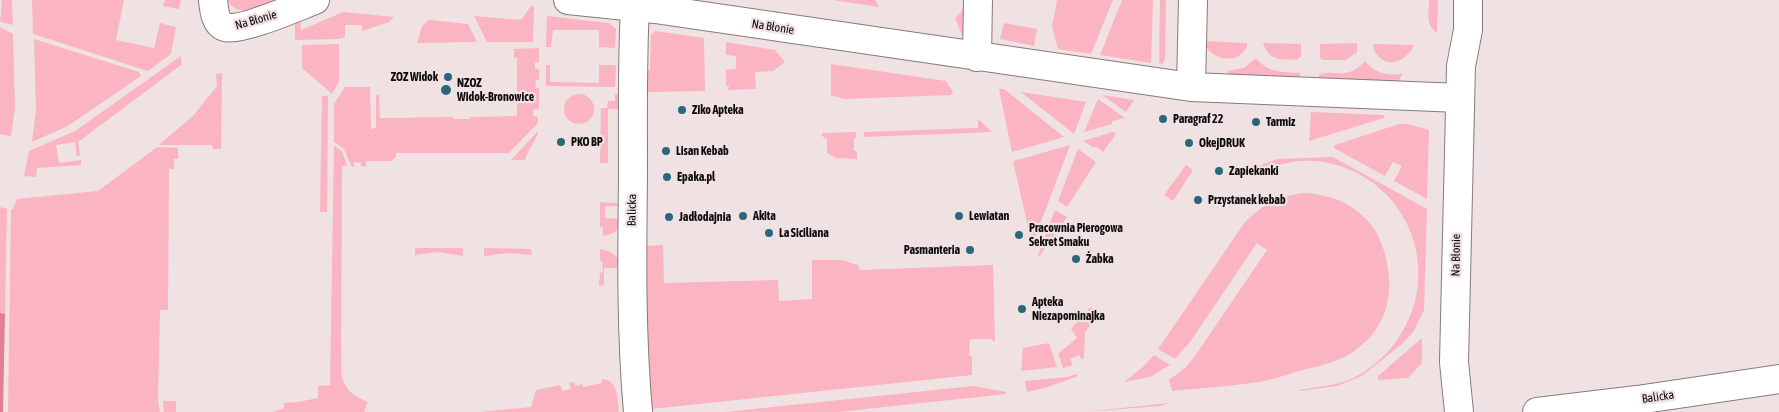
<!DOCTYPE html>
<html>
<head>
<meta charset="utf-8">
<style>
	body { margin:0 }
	canvas { display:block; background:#f0e1e3 }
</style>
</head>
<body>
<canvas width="1779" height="412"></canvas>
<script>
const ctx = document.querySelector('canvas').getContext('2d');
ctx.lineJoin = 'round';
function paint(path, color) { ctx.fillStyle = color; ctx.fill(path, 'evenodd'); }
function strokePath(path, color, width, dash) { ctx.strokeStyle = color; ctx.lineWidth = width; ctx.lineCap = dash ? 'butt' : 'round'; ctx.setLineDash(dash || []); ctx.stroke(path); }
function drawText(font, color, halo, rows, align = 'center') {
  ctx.font = font + ' "Asap Condensed",sans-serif'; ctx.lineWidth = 4.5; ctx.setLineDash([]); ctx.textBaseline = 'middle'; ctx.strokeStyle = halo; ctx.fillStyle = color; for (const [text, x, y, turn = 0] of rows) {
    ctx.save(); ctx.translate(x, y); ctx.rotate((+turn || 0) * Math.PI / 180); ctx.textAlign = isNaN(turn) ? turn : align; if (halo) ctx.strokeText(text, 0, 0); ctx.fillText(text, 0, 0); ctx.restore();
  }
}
paint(new Path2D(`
	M2 0H12L13 25 0 22Z
	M32 0H124L116 40 154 48 160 23 176 27 171 54 148 71 33 34Z
	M165 0H181L179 9 163 6Z
	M227 0H278C263 6 238 20 227 0Z
	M832 0H875L879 7Z
	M1057 0H1113L1091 54 1058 49 1052 27Z
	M1122 0H1153L1151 63 1100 55Z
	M1160 0H1166L1165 58 1163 64 1159 63Z
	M1429 0H1438L1437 33C1425 25 1429 12 1429 0Z
	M965 1 966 32 962 35 955 18 962 11Z
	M531 6H534L533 42H487L474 16 521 20Z
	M343 12 394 17 389 22 362 31V25H345V37L339 39 295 40V22L300 15 301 30Z
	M547 16 609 23 616 29 615 48 599 47V30H553L551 47H546Z
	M429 20 468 24 477 42 417 43 422 26Z
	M1004 23 1037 29 1034 46 1000 39Z
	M0 27 13 34 15 108 11 136 0 134Z
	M655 31 704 38 705 91 648 92 647 86 645 85V70H650L651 35Z
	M34 39 139 72 141 76 68 126 32 142 36 110Z
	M1203 41 1247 43V47C1237 66 1210 60 1203 41Z
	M726 42 775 50 785 62 773 71 755 72 756 89 728 90 729 86H726V70L736 69V56L726 55Z
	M1263 43 1301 44V56L1297 60C1280 59 1269 61 1263 43Z
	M1357 43V52L1346 60H1322L1320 57V44Z
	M339 44V82L332 94 302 68V45Z
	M1374 44 1413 45V48C1401 65 1384 69 1373 48Z
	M539 48V62H535V69H539V80H536L535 87 539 88V109H533V116L538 117V123L509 153H396V157L391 161H366V167L361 166V163L354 162V167L351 166 344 149 334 142V104L345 87H370L371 129 376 128V95H379L380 118 453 117V119H470V117L517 116V58H514V49Z
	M181 56V65L78 142 80 155 77 156 75 142 56 145 59 163 81 160V165L37 168 36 177 24 176 29 151 75 131Z
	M1256 58C1268 73 1283 72 1300 73V81L1229 79 1228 71 1244 68Z
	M1365 61C1375 73 1388 77 1403 73L1397 85 1318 80 1319 75C1329 70 1341 76 1352 71 1357 69 1361 65 1365 61Z
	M831 64 946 81 953 92 951 95 844 99 831 95Z
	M546 65H550V82L599 83V65H616L615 87 546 86Z
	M222 73 221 149H213L212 145H159L193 116 217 86 216 74Z
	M999 89H1004L1064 137 1012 152Z
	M1022 92 1086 102 1074 134 1021 92Z
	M615 94H622V109H608V163H600L601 108H607L608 101H615Z
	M564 109a15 15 0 1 1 30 0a15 15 0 1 1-30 0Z
	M1102 95 1134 100 1126 112Z
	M322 96H328L327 212H320Z
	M1098 99 1125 118 1112 121V124L1084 132Z
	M1311 112 1384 115V118L1309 141Z
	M978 119 992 132 864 137V132L978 128Z
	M1399 124H1408L1429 130 1427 199 1394 181 1402 166 1393 162 1385 176 1334 148 1335 145Z
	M538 131C538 138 528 149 525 160H511Z
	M856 132V138L854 139V151H857V159L836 158 827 153V139L822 136V133Z
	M1113 132 1116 134 1103 152 1096 146 1094 148 1083 141Z
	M1070 145 1036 235 1032 245 1013 161Z
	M334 146 342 151 347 166H342L341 374C345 390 353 396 368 402L364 412H273L284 408V403L298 402 318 398V386L330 385Z
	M157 147 178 148V159H174V169H169L168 310H160L158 401 160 412H8L11 209H13L17 199 98 191Z
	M1078 149 1096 162 1067 207 1058 201Z
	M1333 157 1427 209 1424 310 1414 331 1403 343 1362 376 1337 386 1300 391 1299 390C1316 387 1335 386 1351 379 1369 371 1386 356 1397 340 1446 271 1407 176 1323 162 1298 158 1272 165 1250 176L1246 170 1278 159Z
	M1186 165 1193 170 1173 201 1164 195Z
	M1303 193C1325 194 1346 200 1362 215 1374 225 1381 240 1385 254 1395 293 1388 328 1353 352 1339 361 1323 365 1307 369 1291 373 1275 379 1259 382 1230 386 1201 388 1172 391L1169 380 1186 367 1195 356 1267 250 1257 243 1190 342 1175 359 1158 349 1245 222C1263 204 1278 197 1303 193Z
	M600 202 616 203 621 206H605V218L621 219C621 229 613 235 603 236V227H600Z
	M0 207 7 209 5 314 0 313Z
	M1055 210 1067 217 1039 257 1038 255Z
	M663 245 664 283 778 280 779 301 812 299V260H842L858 265 860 270 993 265 995 341H993L992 339H970L969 356H972V375L652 409 647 368 644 246Z
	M415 248H463V256L438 252 415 255Z
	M484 248 531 249 532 255 508 253 484 256Z
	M600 249C612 251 619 256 622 268H604V286L599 285 600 273 603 272 602 261H600Z
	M1090 307 1100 313 1085 332 1084 357 1082 360 1079 355 1070 359 1073 365 1063 368 1058 354 1077 338 1071 329Z
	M1422 338V363L1408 378 1378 380V376Z
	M1049 343 1057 367 1021 371 1023 348Z
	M1154 355 1170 365 1150 377 1124 382 1144 366Z
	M1077 374 1078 376 1045 388 1027 392 1025 381 1067 377Z
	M602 379C619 380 617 399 619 412H479L531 407 536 390 560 385 563 391 571 389 569 383 574 382 575 386 582 384 583 387 602 383Z
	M973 386 1006 392V394L838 412H725Z
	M163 401H176V412H164Z
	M1170 403 1160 406 1083 412Z`), '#fbb5c2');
paint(new Path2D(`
	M0 313 5 314 3 412H0Z`), '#e37f94');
const minor = new Path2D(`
	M213 0C214 9 215 24 225 27 240 32 299 6 315 0
	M568 0 655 9 1191 87 1460 98
	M635 7C632 63 633 121 633 177 632 256 631 334 638 412
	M977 57 978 0
	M1191 87 1193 0
	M1459 412 1454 362 1461 66 1468 30V0
	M1537 412 1637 400 1779 379`);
strokePath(minor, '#877a7c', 30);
strokePath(minor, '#fff', 28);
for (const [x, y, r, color] of [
	[448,77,5,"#29677d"],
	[446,90,6,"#29677d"],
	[682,110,5,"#29677d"],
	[1163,119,5,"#29677d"],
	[1256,122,5,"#29677d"],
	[561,142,5,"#29677d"],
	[1189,143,5,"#29677d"],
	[666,151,5,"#29677d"],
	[1219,171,5,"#29677d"],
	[667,177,5,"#29677d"],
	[1198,200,5,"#29677d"],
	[743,216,5,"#29677d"],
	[959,216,5,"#29677d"],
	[669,217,5,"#29677d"],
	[769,233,5,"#29677d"],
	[1019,235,5,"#29677d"],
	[970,250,5,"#29677d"],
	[1076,259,5,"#29677d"],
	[1022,309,5,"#29677d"]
]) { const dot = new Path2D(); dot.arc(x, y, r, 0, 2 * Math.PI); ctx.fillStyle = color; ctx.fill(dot); strokePath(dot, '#f0e1e3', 2); }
drawText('12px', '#0f0b0b', '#f0e1e3', [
	["Na Błonie",256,20,-16],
	["Na Błonie",773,27,9],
	["Balicka",632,210,-89],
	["Na Błonie",1456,255,-89],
	["Balicka",1658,397,-8]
]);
drawText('bold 12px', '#0f0b0b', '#f0e1e3', [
	["ZOZ Widok",438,77,"right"],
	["NZOZ",457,83],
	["Widok-Bronowice",457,97],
	["Ziko Apteka",692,110],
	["Paragraf 22",1173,119],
	["Tarmiz",1266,122],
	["PKO BP",571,142],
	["OkejDRUK",1199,143],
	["Lisan Kebab",676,151],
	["Zapiekanki",1229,171],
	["Epaka.pl",677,177],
	["Przystanek kebab",1208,200],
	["Akita",753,216],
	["Lewiatan",969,216],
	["Jadłodajnia",679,217],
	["Pracownia Pierogowa",1029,228],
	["Sekret Smaku",1029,242],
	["La Siciliana",779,233],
	["Pasmanteria",960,250,"right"],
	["Żabka",1086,259],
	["Apteka",1032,302],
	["Niezapominajka",1032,316]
], 'left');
</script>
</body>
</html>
